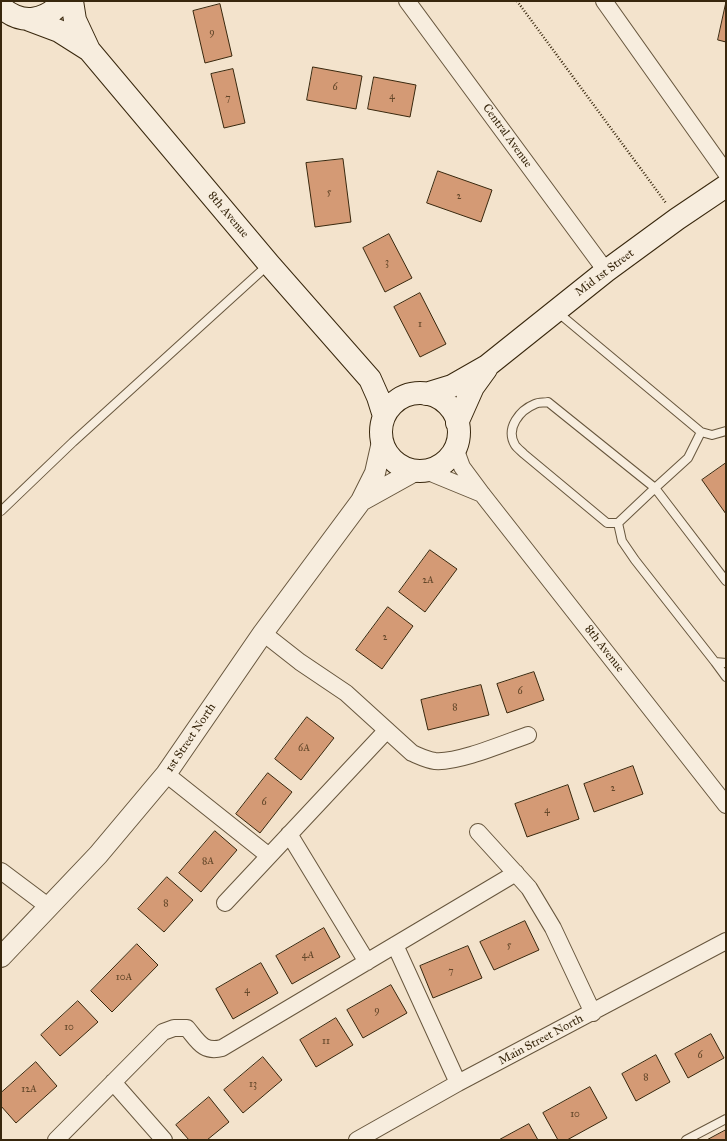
<!DOCTYPE html>
<html>
<head>
<meta charset="utf-8">
<style>
	body { margin:0 }
	#map { position:relative; width:727px; height:1141px; overflow:hidden; background:#f3e3cc; font-family:"IM FELL Great Primer",serif }
	canvas { display:block }
	.frame { position:absolute; inset:0; border:2px solid #38270d; pointer-events:none }
</style>
</head>
<body>
<div id="map">
<canvas width="727" height="1141"></canvas>
<div class="frame"></div>
</div>
<script>
const ctx = document.querySelector('canvas').getContext('2d');
ctx.lineJoin = 'round';
function paint(path, color) { ctx.fillStyle = color; ctx.fill(path, 'evenodd'); }
function strokePath(path, color, width, dash) { ctx.strokeStyle = color; ctx.lineWidth = width; ctx.lineCap = dash ? 'butt' : 'round'; ctx.setLineDash(dash || []); ctx.stroke(path); }
function drawText(font, color, halo, rows, align = 'center') {
  ctx.font = font + ' "IM FELL Great Primer",serif'; ctx.lineWidth = 3; ctx.setLineDash([]); ctx.textBaseline = 'middle'; ctx.strokeStyle = halo; ctx.fillStyle = color; for (const [text, x, y, turn = 0] of rows) {
    ctx.save(); ctx.translate(x, y); ctx.rotate((+turn || 0) * Math.PI / 180); ctx.textAlign = isNaN(turn) ? turn : align; if (halo) ctx.strokeText(text, 0, 0); ctx.fillText(text, 0, 0); ctx.restore();
  }
}
const building = new Path2D(`
	M726 2V42L718 40Z
	M220 4 232 56 205 63 193 11Z
	M313 67 362 76 356 109 307 100Z
	M233 69 245 123 224 128 211 74Z
	M374 77 416 85 410 117 368 109Z
	M343 159 351 222 315 227 306 163Z
	M438 171 492 190 481 222 427 203Z
	M389 234 412 278 385 292 363 248Z
	M420 293 446 344 420 357 394 307Z
	M726 463V514L702 480Z
	M430 550 457 569 425 612 399 592Z
	M388 607 413 626 382 669 356 650Z
	M534 672 544 700 507 713 497 684Z
	M481 685 489 715 428 730 421 700Z
	M307 717 334 738 301 780 275 759Z
	M633 766 643 794 594 812 584 784Z
	M268 773 292 792 260 833 236 814Z
	M568 785 579 819 527 837 515 804Z
	M215 831 237 850 201 892 179 873Z
	M167 877 193 900 164 932 138 909Z
	M525 921 539 950 494 970 480 942Z
	M324 928 340 957 292 984 276 956Z
	M137 944 158 965 112 1012 91 991Z
	M468 946 482 978 433 998 420 966Z
	M261 963 278 993 233 1019 216 989Z
	M391 985 407 1013 363 1038 347 1010Z
	M78 1001 98 1022 60 1056 41 1035Z
	M336 1018 353 1045 316 1067 300 1040Z
	M711 1034 724 1058 688 1078 675 1054Z
	M656 1055 670 1082 636 1101 622 1074Z
	M263 1057 282 1080 243 1113 224 1090Z
	M36 1062 57 1086 16 1123 1 1106V1093Z
	M590 1087 607 1118 567 1140H558L543 1113Z
	M209 1097 229 1122 207 1140H189L176 1125Z
	M529 1124 538 1140H499Z
	M726 1130V1140H707Z`);
paint(building, '#d49a75');
strokePath(building, '#38270d', 1);
const service = new Path2D(`
	M556 311 701 432 712 435 726 431
	M701 432 688 458 655 488 548 402C544 403 539 402 535 404 520 410 505 428 515 445 517 448 521 451 524 454L607 523H618L655 488 726 581
	M1 511 73 442 269 264
	M618 523 622 541 635 560 715 662 726 663
	M715 662 726 677
	M686 1140 726 1119`);
const minor = new Path2D(`
	M407 1 606 271
	M604 1 726 173
	M455 448 462 467 482 494 726 805
	M426 471 482 494
	M263 633 300 662 346 693 412 753C419 756 427 760 435 761 458 763 505 743 528 735
	M166 774 269 856
	M478 832 529 888 553 928 593 1013
	M289 834 367 962
	M1 871 49 907
	M225 903 387 730
	M395 945 458 1083
	M113 1082 164 1140
	M56 1140 163 1032 174 1028H187C198 1041 203 1053 222 1048L516 873
	M357 1140 458 1083 726 941`);
const tertiary = new Path2D(`
	M361 501 415 471
	M1 957 98 855 166 774 263 633 361 501 375 473 382 442`);
const secondary = new Path2D(`
	M72 1 75 20 89 50 269 264 370 379 378 397 384 416
	M1 7C22 26 46 21 63 1
	M27 19 59 31 89 50
	M381 432a39 39 0 1 1 78 0a39 39 0 1 1-78 0Z
	M426 394 452 386 487 366 606 271 677 219 726 186
	M457 423 473 387 486 369`);
strokePath(service, '#67563d', 10);
strokePath(minor, '#67563d', 18);
strokePath(tertiary, '#67563d', 22);
strokePath(secondary, '#38270d', 24);
strokePath(new Path2D(`
	M517 1 666 203`), '#38270d', 2.5, [1, 2]);
strokePath(service, '#f7edde', 8);
strokePath(minor, '#f7edde', 16);
strokePath(tertiary, '#f7edde', 20);
strokePath(secondary, '#f7edde', 22);
drawText('10px', '#5f4427', null, [
	["9",212,33],
	["6",335,88],
	["4",392,97],
	["7",228,99],
	["5",329,193],
	["2",459,197],
	["3",387,263],
	["1",420,325],
	["2A",428,581],
	["2",385,638],
	["6",520,692],
	["8",455,708],
	["6A",304,749],
	["2",613,789],
	["6",264,803],
	["4",547,811],
	["8A",208,862],
	["8",166,904],
	["5",509,946],
	["4A",308,956],
	["7",451,972],
	["10A",124,978],
	["4",247,991],
	["9",377,1011],
	["10",69,1028],
	["11",326,1042],
	["6",700,1056],
	["8",646,1078],
	["13",253,1085],
	["12A",29,1090],
	["10",575,1115]
]);
drawText('12px', '#38270d', '#f7edde', [
	["Central Avenue",507,136,54],
	["8th Avenue",228,215,50],
	["Mid 1st Street",605,273,-37],
	["8th Avenue",604,649,52],
	["1st Street North",191,738,-56],
	["Main Street North",541,1040,-28]
]);
</script>
</body>
</html>
